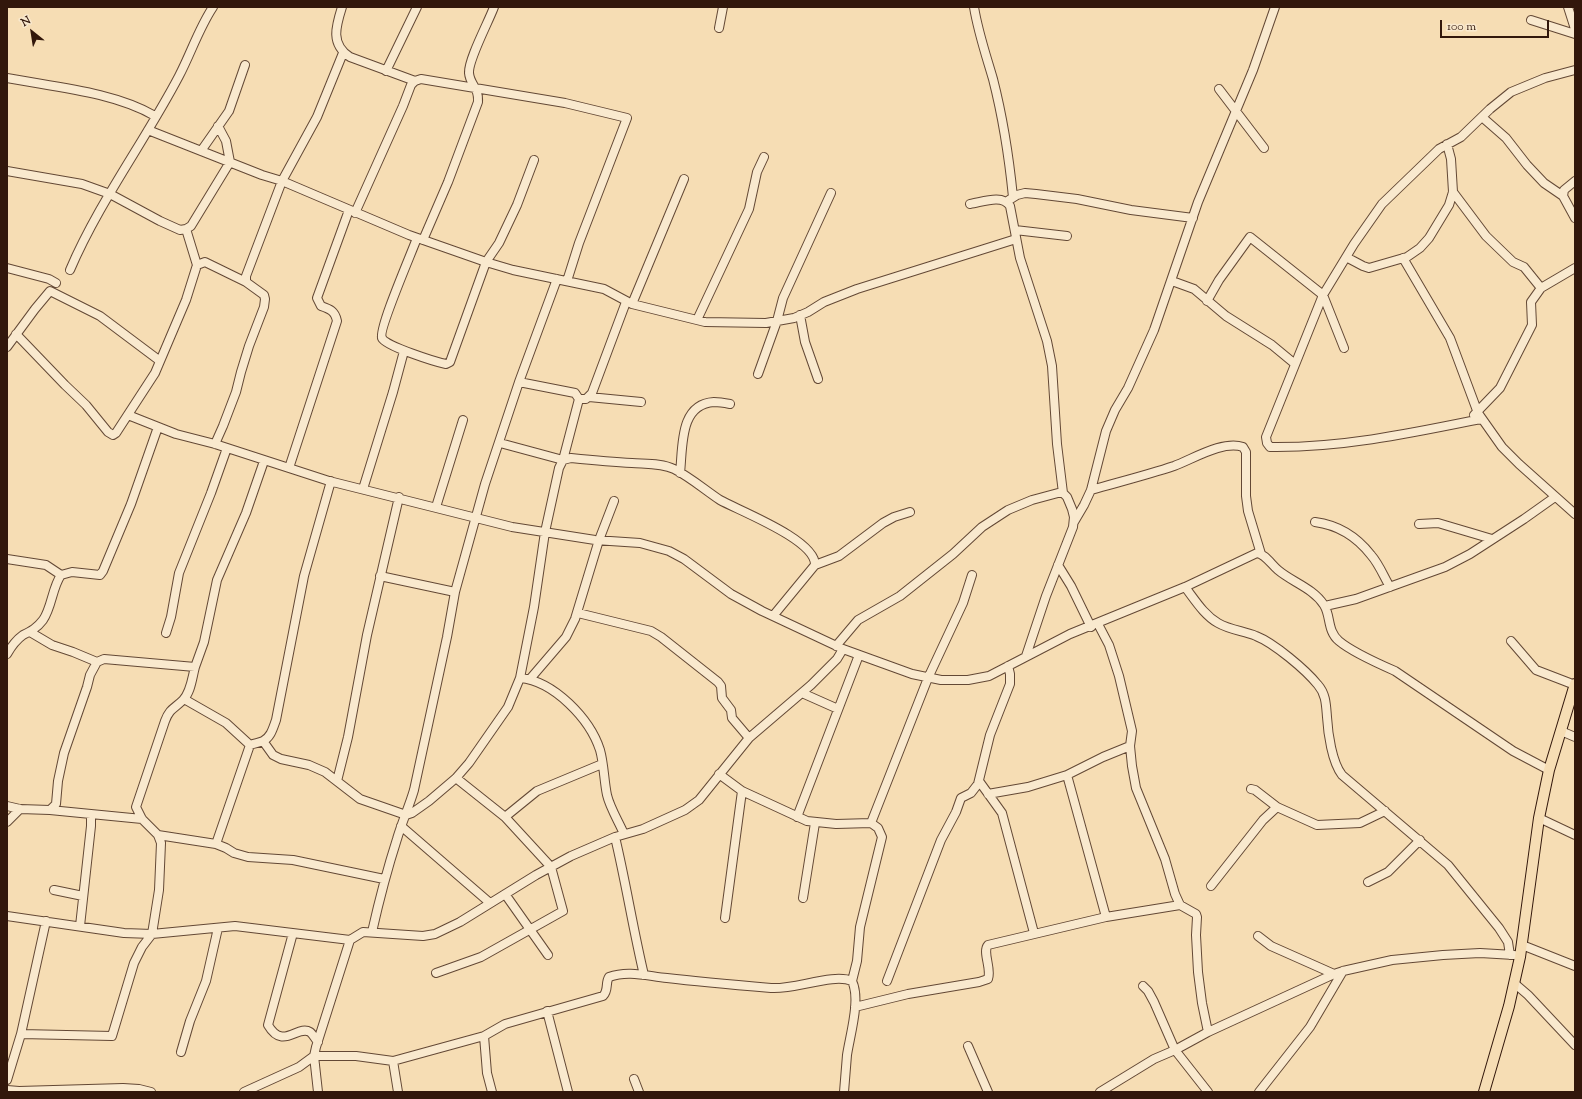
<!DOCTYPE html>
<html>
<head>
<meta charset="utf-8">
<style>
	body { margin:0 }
	#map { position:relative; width:1582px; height:1099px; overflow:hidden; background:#f6ddb4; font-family:"Sorts Mill Goudy",serif }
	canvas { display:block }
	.frame { position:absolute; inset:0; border:8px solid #32170b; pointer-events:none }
	.north { position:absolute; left:12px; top:12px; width:40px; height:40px; -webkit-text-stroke:3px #f9e9ce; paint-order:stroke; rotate:330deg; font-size:11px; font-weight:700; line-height:16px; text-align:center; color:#32170b }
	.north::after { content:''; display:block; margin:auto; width:14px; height:18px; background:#32170b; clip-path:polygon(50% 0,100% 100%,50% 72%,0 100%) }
	.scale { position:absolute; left:1440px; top:20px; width:109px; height:18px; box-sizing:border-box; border:2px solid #32170b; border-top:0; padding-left:5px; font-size:12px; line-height:14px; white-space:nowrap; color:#32170b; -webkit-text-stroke:3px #f9e9ce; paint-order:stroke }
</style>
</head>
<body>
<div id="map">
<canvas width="1582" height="1099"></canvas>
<div class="frame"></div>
<div class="north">N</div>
<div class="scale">100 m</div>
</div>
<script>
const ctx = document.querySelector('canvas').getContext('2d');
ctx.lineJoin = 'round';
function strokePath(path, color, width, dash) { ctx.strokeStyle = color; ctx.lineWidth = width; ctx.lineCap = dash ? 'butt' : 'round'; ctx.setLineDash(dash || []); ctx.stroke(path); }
const minor = new Path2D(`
	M342 7C336 26 330 44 350 57L415 81
	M974 7C978 32 986 55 993 79 1003 118 1009 157 1013 197
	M1568 7 1575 29
	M1531 20 1575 34
	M719 28 723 7
	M386 71 417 7
	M7 78C54 87 114 92 155 116
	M1219 89 1264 148
	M1482 117 1506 138 1527 165 1544 183 1563 196
	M148 130 262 175 282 181 409 235 486 262 513 270 604 289 632 304 705 322 766 323 794 318 808 312 824 302 857 289 1016 239
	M201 151 229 111 245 65
	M7 171 82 184 110 194 160 221 180 230 186 229 191 226 230 162 226 141 218 126
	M1575 181 1564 190 1563 196 1575 218
	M1453 192 1486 236 1513 262 1524 267 1541 288
	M1009 200 1017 195 1025 193 1036 194 1077 199 1131 210 1193 218
	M970 204C983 202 1002 194 1010 206L1020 258 1047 341 1052 366 1057 444 1063 493
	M355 213 403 106 411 85 415 81 421 79 565 103 627 118 579 243 567 281
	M1015 230 1067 236
	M417 238C412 252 378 330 382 338 385 346 436 362 446 364L450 362 486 262 499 243 517 205 534 160
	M423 240 448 182 478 102C479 87 470 85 469 73 468 60 489 21 494 7
	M1346 257 1363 266 1369 268 1407 257 1420 248 1429 238 1449 205 1453 192 1451 159 1447 144
	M1403 258 1450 338 1478 413 1502 447 1519 464 1575 514
	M197 265 205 262 246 282
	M7 268 49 279 56 283
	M70 270C99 202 145 141 179 76 191 53 199 28 213 7
	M1172 281 1194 289 1226 316 1272 345 1295 364
	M1207 301 1219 280 1250 237 1323 295 1344 348
	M632 304 684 179
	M800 315 805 342 818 379
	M697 320 749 209 757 172 764 157
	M16 334 65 385 86 405 108 432 113 435 116 433 155 373 186 300 197 265 186 229
	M7 347 35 309 50 291 100 316 160 361
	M758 374 777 321 783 298 831 193
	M589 397 641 402
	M579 399H586L592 393 626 302
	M128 415 176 434 215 444 329 481 512 527 595 540 640 543 669 551 684 559 731 594 762 611 843 649 912 674 941 680H968L989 676 1070 634 1185 587 1257 553C1265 554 1271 564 1278 570 1292 582 1313 588 1324 605 1331 616 1327 631 1339 641 1352 652 1379 664 1395 671L1513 751 1549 770
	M1474 415 1500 388 1532 325 1531 302 1541 288 1575 268
	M1481 419C1412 433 1342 448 1270 447L1267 443 1266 437 1323 295 1354 244 1382 204 1439 149 1461 137 1490 109 1511 92 1545 78 1575 70
	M500 443 563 460 571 458C591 460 612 462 632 463 646 464 662 463 674 469 690 477 705 490 720 500 740 511 816 540 815 565L773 616
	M215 444 223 426 236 392 241 372 249 346 264 307 265 299 264 295 246 282V276L282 181 317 117 343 53
	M289 468 337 321C335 311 330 309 321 306L317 298 349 210
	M680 473C683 447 679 404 714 402 719 402 725 403 730 404
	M363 489 393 392 404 351
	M1091 490C1119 482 1147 475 1174 466 1193 459 1223 440 1243 447L1246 452V496L1248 511 1261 554
	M436 507 463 420
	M1074 522 1084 505 1091 490 1106 431 1115 410 1128 388 1154 330 1198 202 1253 70 1275 7
	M1315 522C1338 525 1357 537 1371 555 1379 564 1384 577 1390 587
	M1419 524 1438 523 1492 539
	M7 559 46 565 61 575
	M815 565 839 556 883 523 894 517 910 512
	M1058 565 1071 586 1091 627
	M380 576 455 592
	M1185 587C1195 600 1204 615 1218 623 1230 630 1244 631 1256 636 1274 643 1306 670 1318 685 1326 694 1326 705 1327 717 1328 734 1332 762 1342 775L1448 865 1499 928 1508 942 1510 955
	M1325 606 1356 599 1445 567 1470 554 1524 519 1555 497
	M578 613 651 631 661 637 718 682 721 686 722 698 731 710 732 718 749 738
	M1098 624 1109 645 1119 676 1132 731 1130 746 1132 766 1136 788 1165 859 1175 894 1180 905 1196 914 1197 917 1196 935 1198 972 1202 1003 1208 1032
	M30 632 52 645 73 652 97 662
	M166 633 171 617 179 573 211 493 227 448
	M1511 641 1536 670 1575 685
	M836 646 858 620 900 596 953 554 982 527 1008 510 1032 500 1058 493H1063L1067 497 1072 509 1074 517 1073 527 1046 596 1026 656
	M7 654C11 647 16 640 23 635 31 631 37 628 43 620 52 607 52 588 61 575L72 572 100 575 103 571 131 504 158 427
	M520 678C554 681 590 719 600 750 604 764 604 781 607 795 610 808 619 822 624 834
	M530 679 566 637 575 619 599 540 614 501
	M802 693 838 709
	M184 699 226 723 250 745
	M1561 731 1575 737
	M263 741 273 755 281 759 309 765 325 772 360 799 406 815 412 813 429 801 456 778 469 763 508 707 520 678 534 607 545 532 559 468 563 460 579 399 575 393 519 382
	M719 774 742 791 807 821 836 824 871 823 878 828 882 837 860 927 857 961 852 981
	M1067 775 1106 917
	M337 781 348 737 367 635 399 497
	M979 781 1002 813 1034 933
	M1251 789 1255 790 1277 807 1317 825 1360 823 1385 811
	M988 794 1028 787 1067 775 1103 757 1130 746
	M7 806 20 809 50 810 56 804 58 781 64 753 87 687 90 675 97 662 104 659 195 667 204 642 217 580 246 513 264 461
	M50 810 142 819
	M505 817 537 791 602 764
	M797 817 859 655
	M1539 818 1575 835
	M7 822 20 809
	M871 823 928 678 963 603 972 575
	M401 826 490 903
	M158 835 216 844 226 848 234 853 248 857 293 860 384 879
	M615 837C626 883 633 929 644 975
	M216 844 250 745C255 743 259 743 263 741 271 737 273 728 276 720L304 576 331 481
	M1368 882 1388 872 1420 840
	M1211 886 1263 820 1277 807
	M54 890 83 896
	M505 894 548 955
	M803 898 815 823
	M7 916 124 933 152 934 235 926 350 940
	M725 918 742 791
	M80 926 91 826V814
	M372 932C379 901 387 870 397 839 402 822 409 807 414 790L447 637 455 592 485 484 519 382 557 279
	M293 933 268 1025C283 1051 298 1024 310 1032 313 1034 315 1039 318 1042
	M1258 936 1271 946 1334 974
	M1522 945 1575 966
	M436 973 481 957 563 911 551 867 505 817 456 778
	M887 981 941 840 956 812 961 798 971 793 978 784 990 735 1010 684V674L1008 666
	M1514 983 1528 995 1575 1045
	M855 1007 908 994 979 982 988 979C992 969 982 952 988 945L1106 917 1180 905
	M547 1011 568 1092
	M21 1034 46 921
	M484 1036 487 1073 492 1092
	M968 1046 988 1092
	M181 1052 190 1021 206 981 218 928
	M393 1061 398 1092
	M634 1079 639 1092
	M7 1080 21 1034 112 1036 134 963 142 947 152 934 159 890 161 843 158 835 142 819 136 807 165 721C170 708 174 709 183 700 191 692 192 678 195 667
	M7 1090 19 1091 123 1088 139 1089 151 1092
	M244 1092 299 1067 314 1056 316 1047 350 940 363 932 423 936 435 934 460 922 536 875 571 856 615 837 643 829 685 810 699 800 749 738 811 685 837 659 843 649
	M318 1092 314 1056H356L393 1061 484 1036 505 1024 603 996C609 990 605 983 609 977 628 970 647 976 667 978 701 982 736 985 771 988 794 990 833 973 852 981 861 999 850 1035 847 1055 846 1067 845 1080 844 1092
	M1100 1092 1154 1059 1175 1050 1154 1002 1148 991 1143 986
	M1208 1092 1175 1050 1208 1032 1334 974 1343 971 1392 960 1443 955 1480 953 1514 955
	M1259 1092 1310 1027 1343 971`);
const major = new Path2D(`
	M1484 1092 1509 1006 1520 957 1539 818 1549 770 1575 684`);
strokePath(minor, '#634835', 10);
strokePath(major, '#32170b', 12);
strokePath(minor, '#f9e9ce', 8);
strokePath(major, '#f6ddb4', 10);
</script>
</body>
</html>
